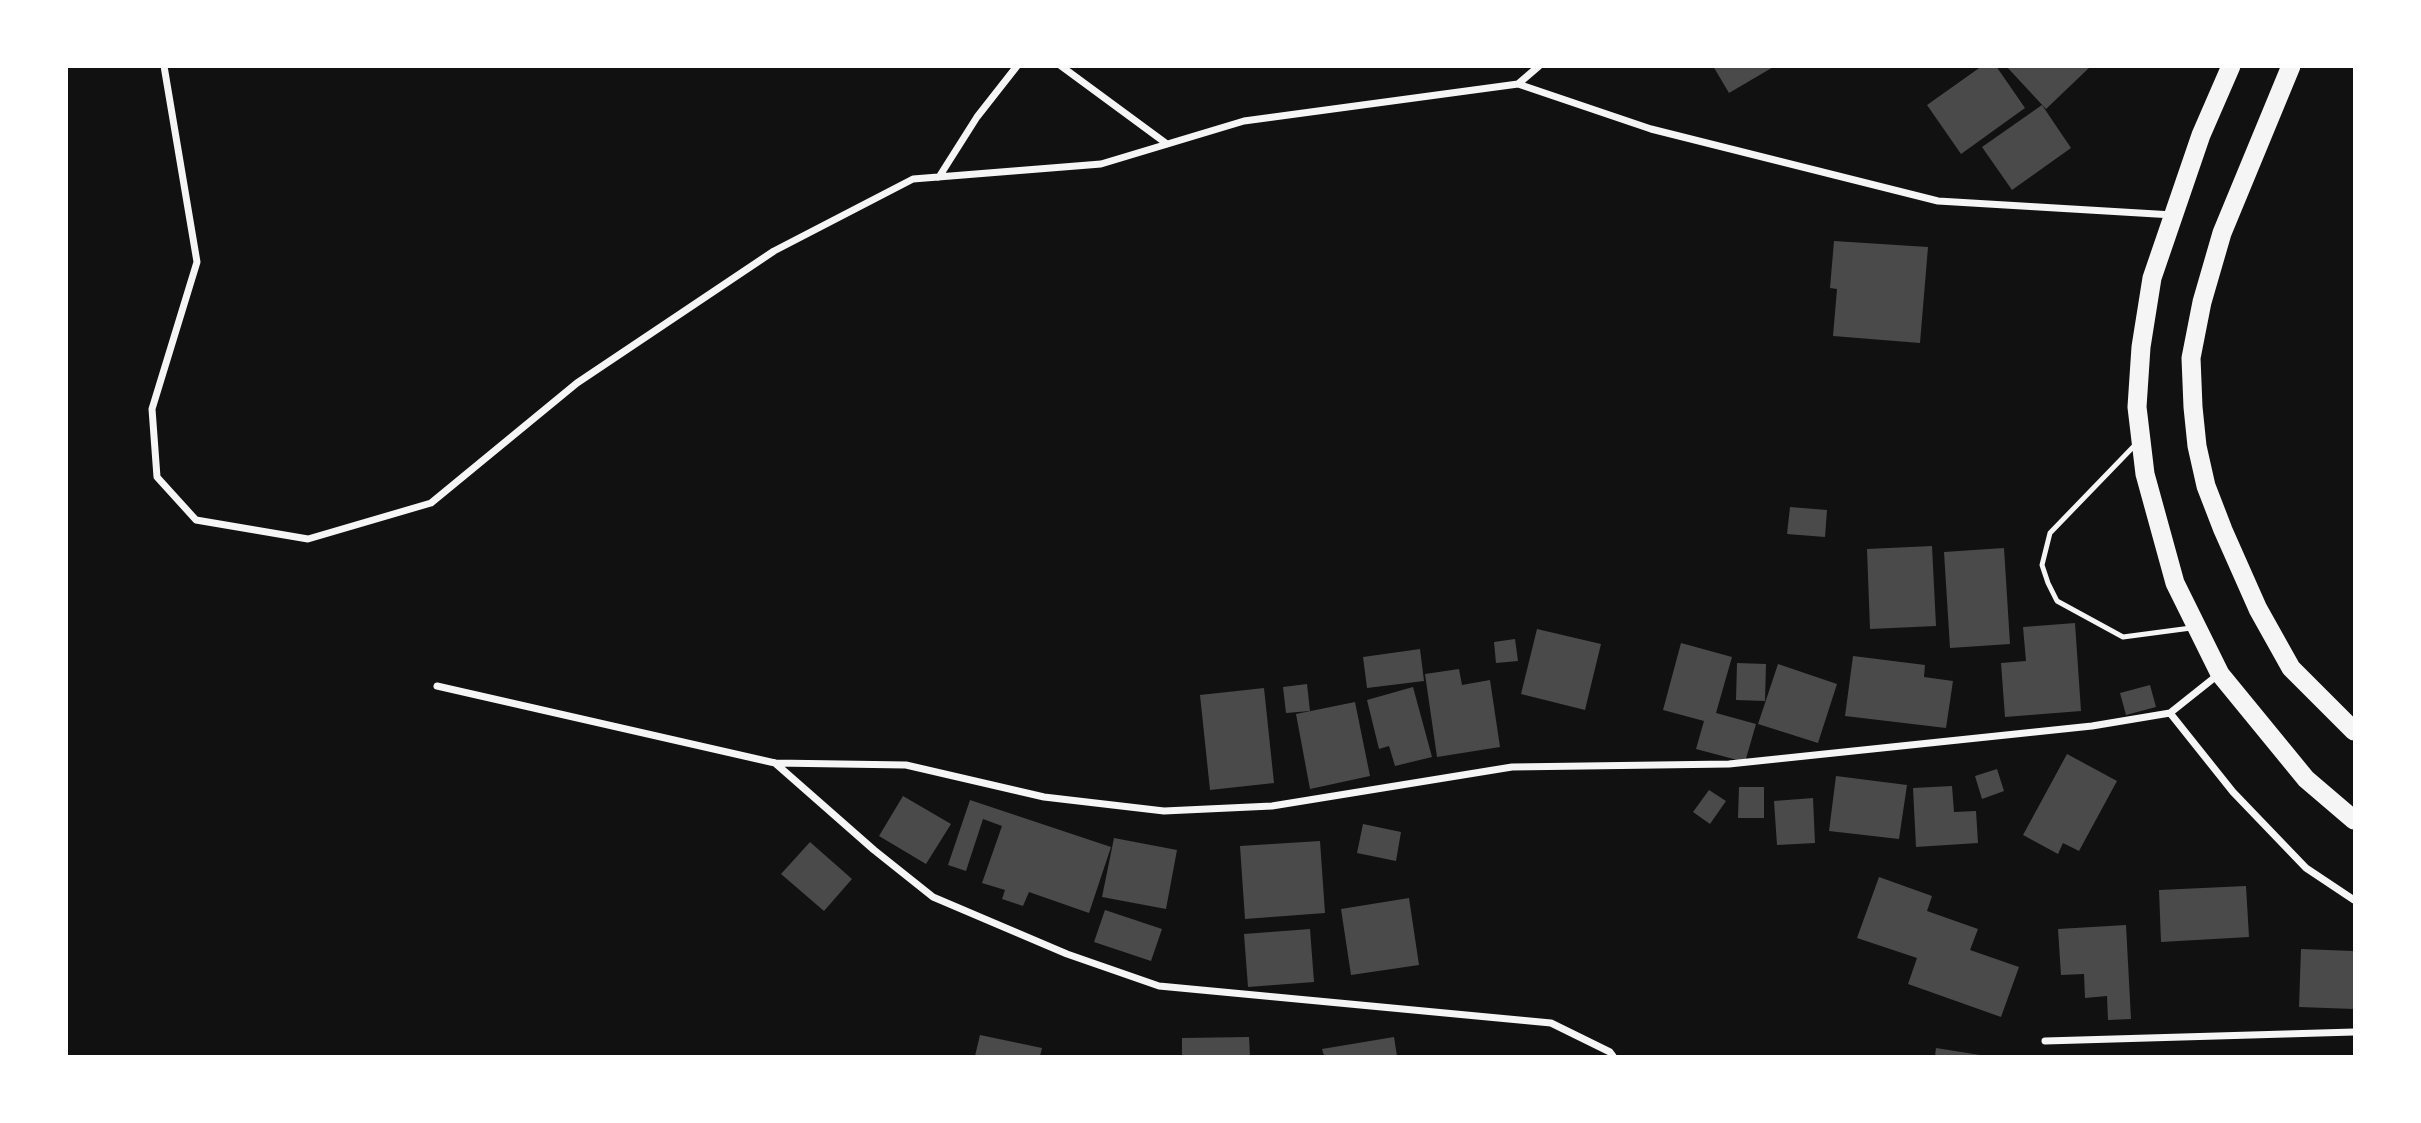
<!DOCTYPE html>
<html>
<head>
<meta charset="utf-8">
<style>
	body { margin:0 }
	#map { position:relative; width:2421px; height:1123px; overflow:hidden; background:#111; font-family:Quicksand,sans-serif }
	canvas { display:block }
	.frame { position:absolute; inset:0; border:68px solid #fff; pointer-events:none }
</style>
</head>
<body>
<div id="map">
<canvas width="2421" height="1123"></canvas>
<div class="frame"></div>
</div>
<script>
const ctx = document.querySelector('canvas').getContext('2d');
ctx.lineJoin = 'round';
function paint(path, color) { ctx.fillStyle = color; ctx.fill(path, 'evenodd'); }
function strokePath(path, color, width, dash) { ctx.strokeStyle = color; ctx.lineWidth = width; ctx.lineCap = dash ? 'butt' : 'round'; ctx.setLineDash(dash || []); ctx.stroke(path); }
paint(new Path2D(`
	M1713 66H1775L1729 93Z
	M1982 66H1996L2025 108 1961 154 1927 105Z
	M2006 66H2091L2046 109Z
	M2042 105 2071 148 2012 190 1982 147Z
	M1834 241 1928 247 1920 343 1833 336 1837 289 1830 288Z
	M1790 507 1827 510 1825 537 1787 534Z
	M1932 546 1936 626 1870 629 1867 549Z
	M2004 548 2010 644 1950 648 1944 552Z
	M2075 623 2081 711 2005 717 2001 663 2026 661 2023 627Z
	M1537 629 1601 644 1585 710 1521 694Z
	M1515 639 1518 661 1496 663 1494 642Z
	M1681 643 1732 657 1716 713 1756 724 1745 762 1696 749 1704 721 1663 710Z
	M1420 649 1424 681 1367 688 1363 657Z
	M1853 656 1925 665 1924 677 1953 681 1946 728 1845 716Z
	M1737 663 1766 664 1765 701 1736 700Z
	M1778 664 1837 684 1818 743 1758 724Z
	M1459 669 1462 685 1490 680 1500 747 1437 757 1425 674Z
	M1307 684 1310 711 1286 713 1283 687Z
	M2150 685 2156 707 2126 715 2120 693Z
	M1413 687 1432 757 1395 766 1389 746 1379 749 1367 700Z
	M1264 688 1274 783 1210 790 1200 695Z
	M1355 702 1370 776 1310 789 1296 714Z
	M2067 754 2117 781 2079 851 2063 843 2058 854 2023 835Z
	M1997 769 2004 791 1982 799 1975 776Z
	M1836 776 1907 785 1899 839 1829 831Z
	M1952 786 1954 812 1976 811 1978 843 1916 847 1913 788Z
	M1739 787H1764V818H1738Z
	M1709 790 1726 801 1710 824 1693 812Z
	M903 796 951 824 926 864 879 836Z
	M1813 798 1815 843 1777 845 1774 801Z
	M970 800 1111 847 1089 913 1029 892 1023 906 1002 899 1005 890 982 883 1002 826 983 819 966 871 948 865Z
	M1363 824 1401 832 1396 861 1357 853Z
	M1114 838 1177 850 1166 909 1102 897Z
	M1320 841 1325 913 1245 919 1240 846Z
	M810 842 852 879 824 911 781 874Z
	M1879 877 1932 896 1927 911 1978 929 1970 950 2019 967 2001 1017 1908 984 1917 958 1857 938Z
	M2246 886 2249 937 2161 942 2159 890Z
	M1409 898 1419 965 1351 975 1341 909Z
	M1105 910 1162 929 1151 961 1094 942Z
	M2126 925 2131 1019 2108 1020 2107 996 2085 998 2084 974 2061 975 2058 929Z
	M1310 929 1314 982 1248 987 1244 934Z
	M2301 949 2354 951V1009L2299 1007Z
	M980 1035 1042 1048 1040 1056H975Z
	M1249 1037 1250 1056H1182V1038Z
	M1394 1037 1397 1056H1324L1322 1049Z
	M1936 1048 1980 1055V1056H1935Z`), '#4a4a4a');
strokePath(new Path2D(`
	M2136 444 2050 533 2042 565 2048 583 2057 601 2123 637 2191 628`), '#f5f5f5', 5);
strokePath(new Path2D(`
	M164 66 197 262 152 409 157 477 196 520 308 539 431 503 577 383 774 251 913 179 1101 164 1244 121 1518 84 1651 129 1938 201 2173 215
	M1061 66 1167 144
	M1518 84 1539 66
	M939 177 977 117 1017 66
	M437 686 775 763 906 765 1044 797 1164 811 1272 806 1512 767 1729 764 2092 726 2170 713 2219 674
	M2170 713 2233 792 2306 868 2354 900
	M775 763 874 850 933 897 1067 954 1159 986 1551 1023 1610 1052 1613 1056
	M2045 1041 2354 1032`), '#f5f5f5', 7);
strokePath(new Path2D(`
	M2231 66 2201 135 2152 278 2141 347 2137 407 2145 474 2175 583 2220 674 2306 779 2354 820
	M2291 66 2222 233 2202 302 2191 358 2193 407 2197 446 2206 486 2223 530 2258 609 2291 668 2354 731`), '#f5f5f5', 19);
</script>
</body>
</html>
